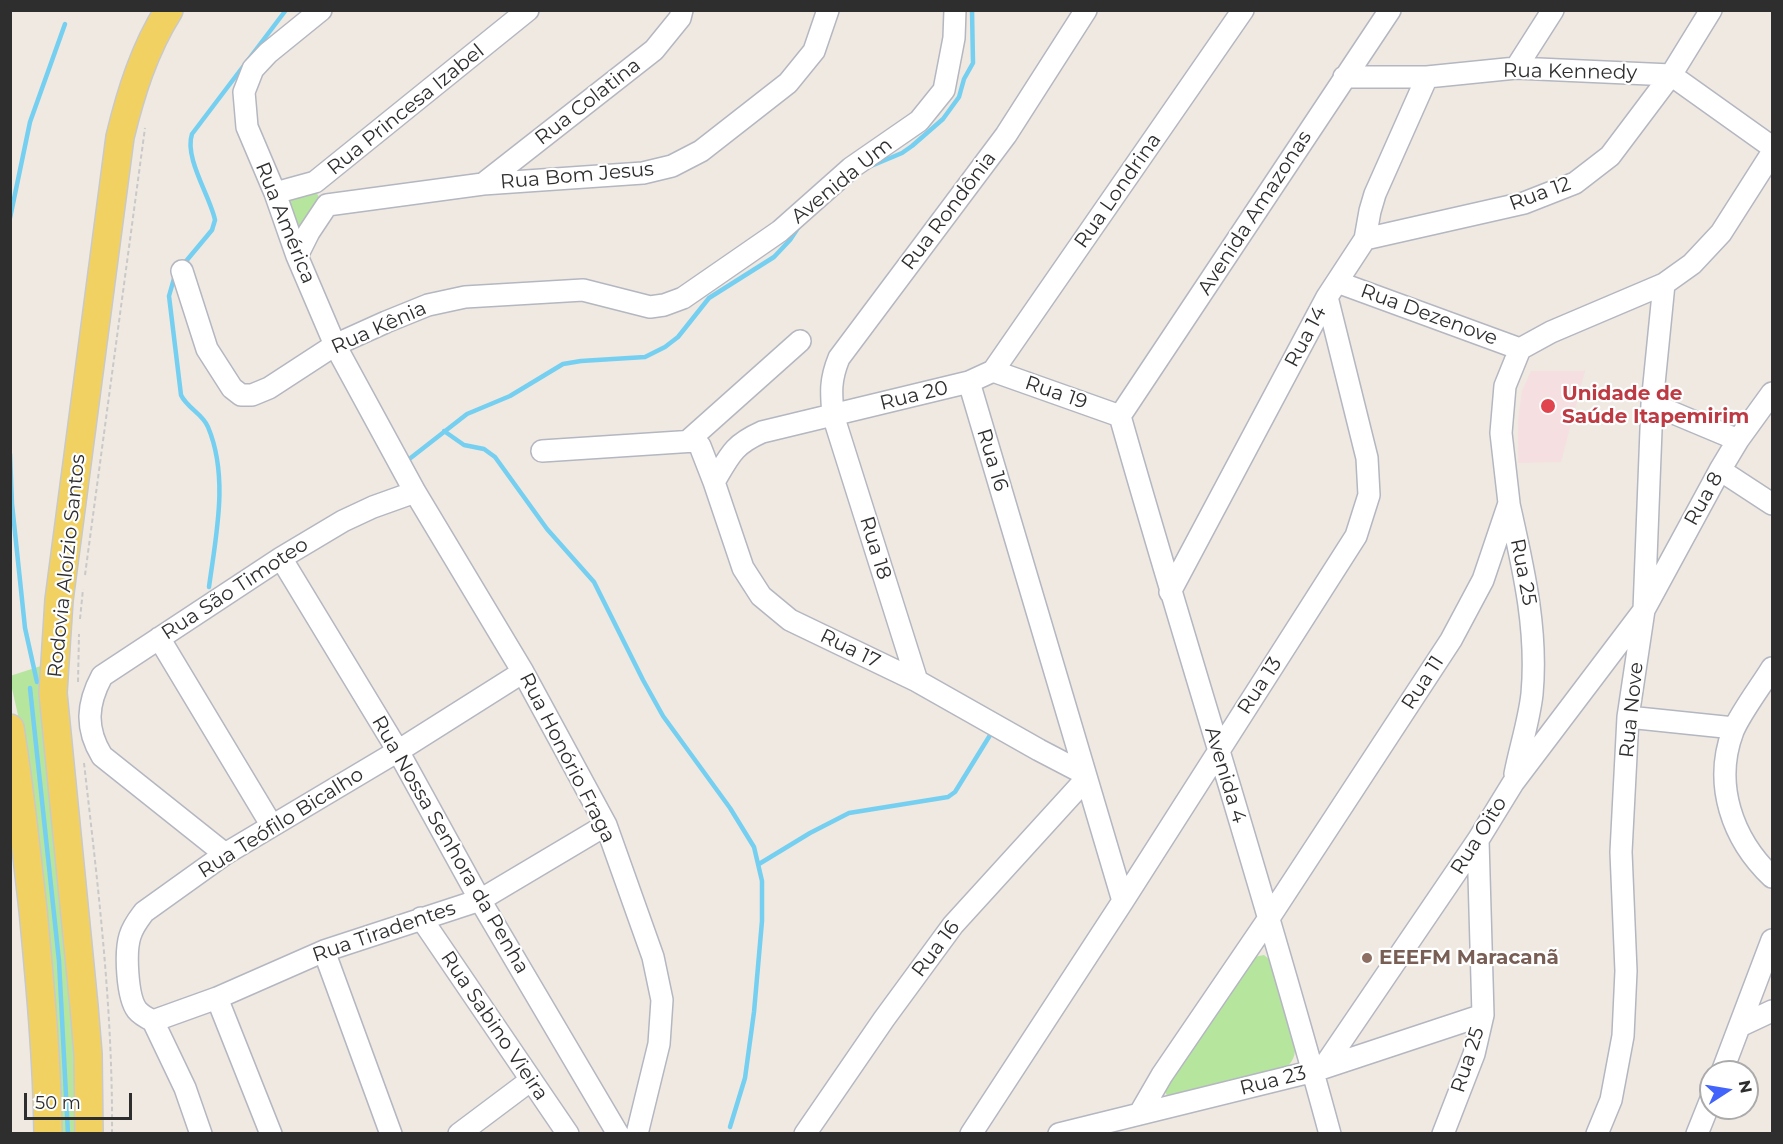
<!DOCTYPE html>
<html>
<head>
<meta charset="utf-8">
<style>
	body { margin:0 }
	#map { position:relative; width:1783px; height:1144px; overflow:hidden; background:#efe9e1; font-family:Montserrat,sans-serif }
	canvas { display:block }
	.frame { position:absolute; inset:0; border:12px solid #2e2e2e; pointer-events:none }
	.north { position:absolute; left:1699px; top:1060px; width:60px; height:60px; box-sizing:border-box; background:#fff; border:2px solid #ababab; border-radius:50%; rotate:78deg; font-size:16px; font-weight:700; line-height:24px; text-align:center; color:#2e2e2e }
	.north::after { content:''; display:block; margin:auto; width:21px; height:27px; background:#4264fb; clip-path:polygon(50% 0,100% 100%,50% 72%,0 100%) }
	.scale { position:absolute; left:24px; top:1093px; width:108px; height:27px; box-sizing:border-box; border:3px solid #2e2e2e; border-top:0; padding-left:8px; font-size:18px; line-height:21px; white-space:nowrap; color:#2e2e2e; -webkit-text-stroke:4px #fff; paint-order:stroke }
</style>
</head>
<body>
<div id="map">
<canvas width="1783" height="1144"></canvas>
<div class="frame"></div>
<div class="north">N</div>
<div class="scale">50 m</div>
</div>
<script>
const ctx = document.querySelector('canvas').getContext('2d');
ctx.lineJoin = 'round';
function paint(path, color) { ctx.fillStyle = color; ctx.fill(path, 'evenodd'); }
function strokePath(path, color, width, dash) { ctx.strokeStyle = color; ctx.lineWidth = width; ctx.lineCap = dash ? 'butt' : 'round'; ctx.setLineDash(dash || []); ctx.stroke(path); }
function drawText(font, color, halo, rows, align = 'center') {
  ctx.font = font + ' Montserrat,sans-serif'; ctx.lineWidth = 4.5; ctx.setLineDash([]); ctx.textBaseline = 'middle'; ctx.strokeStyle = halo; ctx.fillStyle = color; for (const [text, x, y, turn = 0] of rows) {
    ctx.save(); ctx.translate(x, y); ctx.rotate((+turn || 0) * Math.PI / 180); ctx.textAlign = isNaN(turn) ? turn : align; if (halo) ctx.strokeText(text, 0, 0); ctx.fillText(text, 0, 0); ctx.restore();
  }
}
paint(new Path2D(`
	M1531 371H1585L1561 462 1518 463V420L1522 391Z`), '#f5dfe0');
paint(new Path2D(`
	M312 189 318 195 321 206 303 233 291 210 289 197Z
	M44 665 68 921 79 1133H55L22 733 11 684 10 676Z
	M1264 955 1270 960 1295 1044C1296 1055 1293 1063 1283 1070L1169 1097 1166 1094 1164 1088 1254 957Z`), '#b6e59e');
strokePath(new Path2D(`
	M871 166 902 153 912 146 943 119 959 97 964 79 973 63 972 10
	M10 218 30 122 65 24
	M182 266 212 230 215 220C210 196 184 158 192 134L286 10
	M175 275 169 296 181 395C187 408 203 414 208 427 229 477 216 535 209 587
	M444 431 464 445 484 449 495 457 547 529 594 582 643 680 663 716 730 808 754 847 762 881V921L754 1012 745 1078 730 1127
	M10 454 12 504 25 628 37 682
	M408 460 467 414 510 396 563 364 581 361 645 357 665 347 678 337 709 298 774 257 790 240 800 225
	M30 688 59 961 68 1134
	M759 864 810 833 849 813 948 797 955 792 992 732`), '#75cff0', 4.5);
const minor = new Path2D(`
	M321 10 268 53 253 69 244 92 247 127 275 193 297 256 335 345 415 492 523 672 606 825 653 957 662 1000 659 1044 637 1134
	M1516 68 1553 10
	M1344 77H1427L1516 68 1671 75 1772 147
	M483 184 654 50 680 18 682 10
	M275 193 315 182 528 10
	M327 205 483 184 643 173 672 166 701 151 788 83 814 51 828 10
	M1365 239 1524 203 1575 183 1610 156 1671 75 1711 10
	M297 256 309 232 327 205
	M182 271 207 349 232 388 241 395H252L269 388 335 345 386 322 428 305 465 297 583 290 650 307 664 305 683 298 780 231 851 168 919 121 944 90 954 38 955 10
	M1337 282 1520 349
	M993 371 1120 416
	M969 382 1123 901
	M1652 404 1738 440
	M1120 416C1188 656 1265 893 1330 1134
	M1120 416 1390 10
	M689 440 800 341
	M542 451 695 441 700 446 714 482 743 568 761 596 790 620 917 681 1039 750 1085 774
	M1720 470 1772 504
	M714 482C730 455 733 445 762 432L969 382 993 371 1243 10
	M1509 504C1523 567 1538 629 1532 694 1529 721 1520 748 1515 774
	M281 558 398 751 480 900 618 1134
	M1170 592 1327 297 1365 239 1370 211 1375 194 1427 77
	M159 638 272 826
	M1772 668C1761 686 1741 712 1733 731 1713 784 1732 839 1772 877
	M917 681 833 415C831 392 830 380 839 358L1006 135 1086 10
	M1628 717 1734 728
	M225 854 102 756C85 728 87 704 102 676L281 558 343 521 373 507 415 492
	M421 918 568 1134
	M324 951 391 1134
	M217 998 271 1134
	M153 1021C147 1018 141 1015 137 1010 127 997 125 952 130 936 133 926 138 920 144 912L225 854 398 751 523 672
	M153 1021 217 998 324 951 480 900 606 825
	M153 1021 185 1088 201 1134
	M1740 1026 1772 1011
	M1323 1068 1478 840 1513 783 1644 610 1720 470 1738 440 1772 393
	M1722 1072 1772 940
	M1140 1113 1162 1075 1269 918 1451 640 1483 580 1509 503 1501 433 1505 386 1520 349 1551 332 1664 284 1692 264 1721 233 1772 153
	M459 1134 531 1080
	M805 1134 884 1019 953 925 1086 779
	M971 1134 1123 901 1356 536 1369 495 1367 458 1327 297
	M1059 1134 1314 1071 1483 1015
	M1443 1134 1474 1054 1483 1015 1478 840
	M1597 1134 1611 1100 1623 1036 1626 971 1621 852 1628 717 1644 610 1652 404 1664 284
	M1697 1134 1711 1099`);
const major = new Path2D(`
	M10 728C20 788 26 849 33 910 40 984 47 1058 48 1134
	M89 1134 88 1054 84 1006 53 693 59 600 120 137C131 92 144 50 169 10`);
strokePath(minor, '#b4b7c1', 24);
strokePath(major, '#c9c9c9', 30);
strokePath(new Path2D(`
	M85 575 145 128
	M80 619 83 589
	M78 682 79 634
	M84 763C98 886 113 1009 112 1134`), '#c9c9c9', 2, [4.5, 3]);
strokePath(minor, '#fff', 21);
strokePath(major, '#f2d163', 27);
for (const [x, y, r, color] of [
	[1548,406,8,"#e0444e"],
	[1367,958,6,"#8d6e63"]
]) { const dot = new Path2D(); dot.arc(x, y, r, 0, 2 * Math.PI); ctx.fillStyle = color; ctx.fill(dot); strokePath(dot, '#fff', 2); }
drawText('20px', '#2e2e2e', '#fff', [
	["Rua Kennedy",1570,72,1],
	["Rua Colatina",588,102,-38],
	["Rua Princesa Izabel",406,110,-39],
	["Rua Bom Jesus",577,176,-5],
	["Avenida Um",842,181,-39],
	["Rua Londrina",1118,191,-55],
	["Rua 12",1540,194,-20],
	["Rua Rondônia",949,211,-53],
	["Avenida Amazonas",1255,213,-57],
	["Rua América",285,223,68],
	["Rua Dezenove",1429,315,20],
	["Rua Kênia",379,328,-24],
	["Rua 14",1306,337,-62],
	["Rua 19",1056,393,19],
	["Rua 20",914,396,-14],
	["Rua 16",992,460,73],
	["Rua 8",1704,499,-61],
	["Rua 18",875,548,73],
	["Rodovia Aloízio Santos",67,566,-84],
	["Rua 25",1523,572,79],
	["Rua São Timoteo",235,589,-33],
	["Rua 17",850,649,26],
	["Rua 11",1423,683,-57],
	["Rua 13",1260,686,-57],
	["Rua Nove",1632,710,-84],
	["Rua Honório Fraga",567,758,63],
	["Avenida 4",1225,775,73],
	["Rua Teófilo Bicalho",281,823,-32],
	["Rua Oito",1479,836,-58],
	["Rua Nossa Senhora da Penha",450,845,60],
	["Rua Tiradentes",384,932,-19],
	["Rua 16",936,949,-53],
	["Rua Sabino Vieira",494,1026,56],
	["Rua 25",1468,1060,-72],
	["Rua 23",1273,1081,-14]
]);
drawText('bold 20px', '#be3a42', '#fff', [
	["Unidade de",1562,394],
	["Saúde Itapemirim",1562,417]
], 'left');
drawText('bold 20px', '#785e54', '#fff', [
	["EEEFM Maracanã",1379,958]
], 'left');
</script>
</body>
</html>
